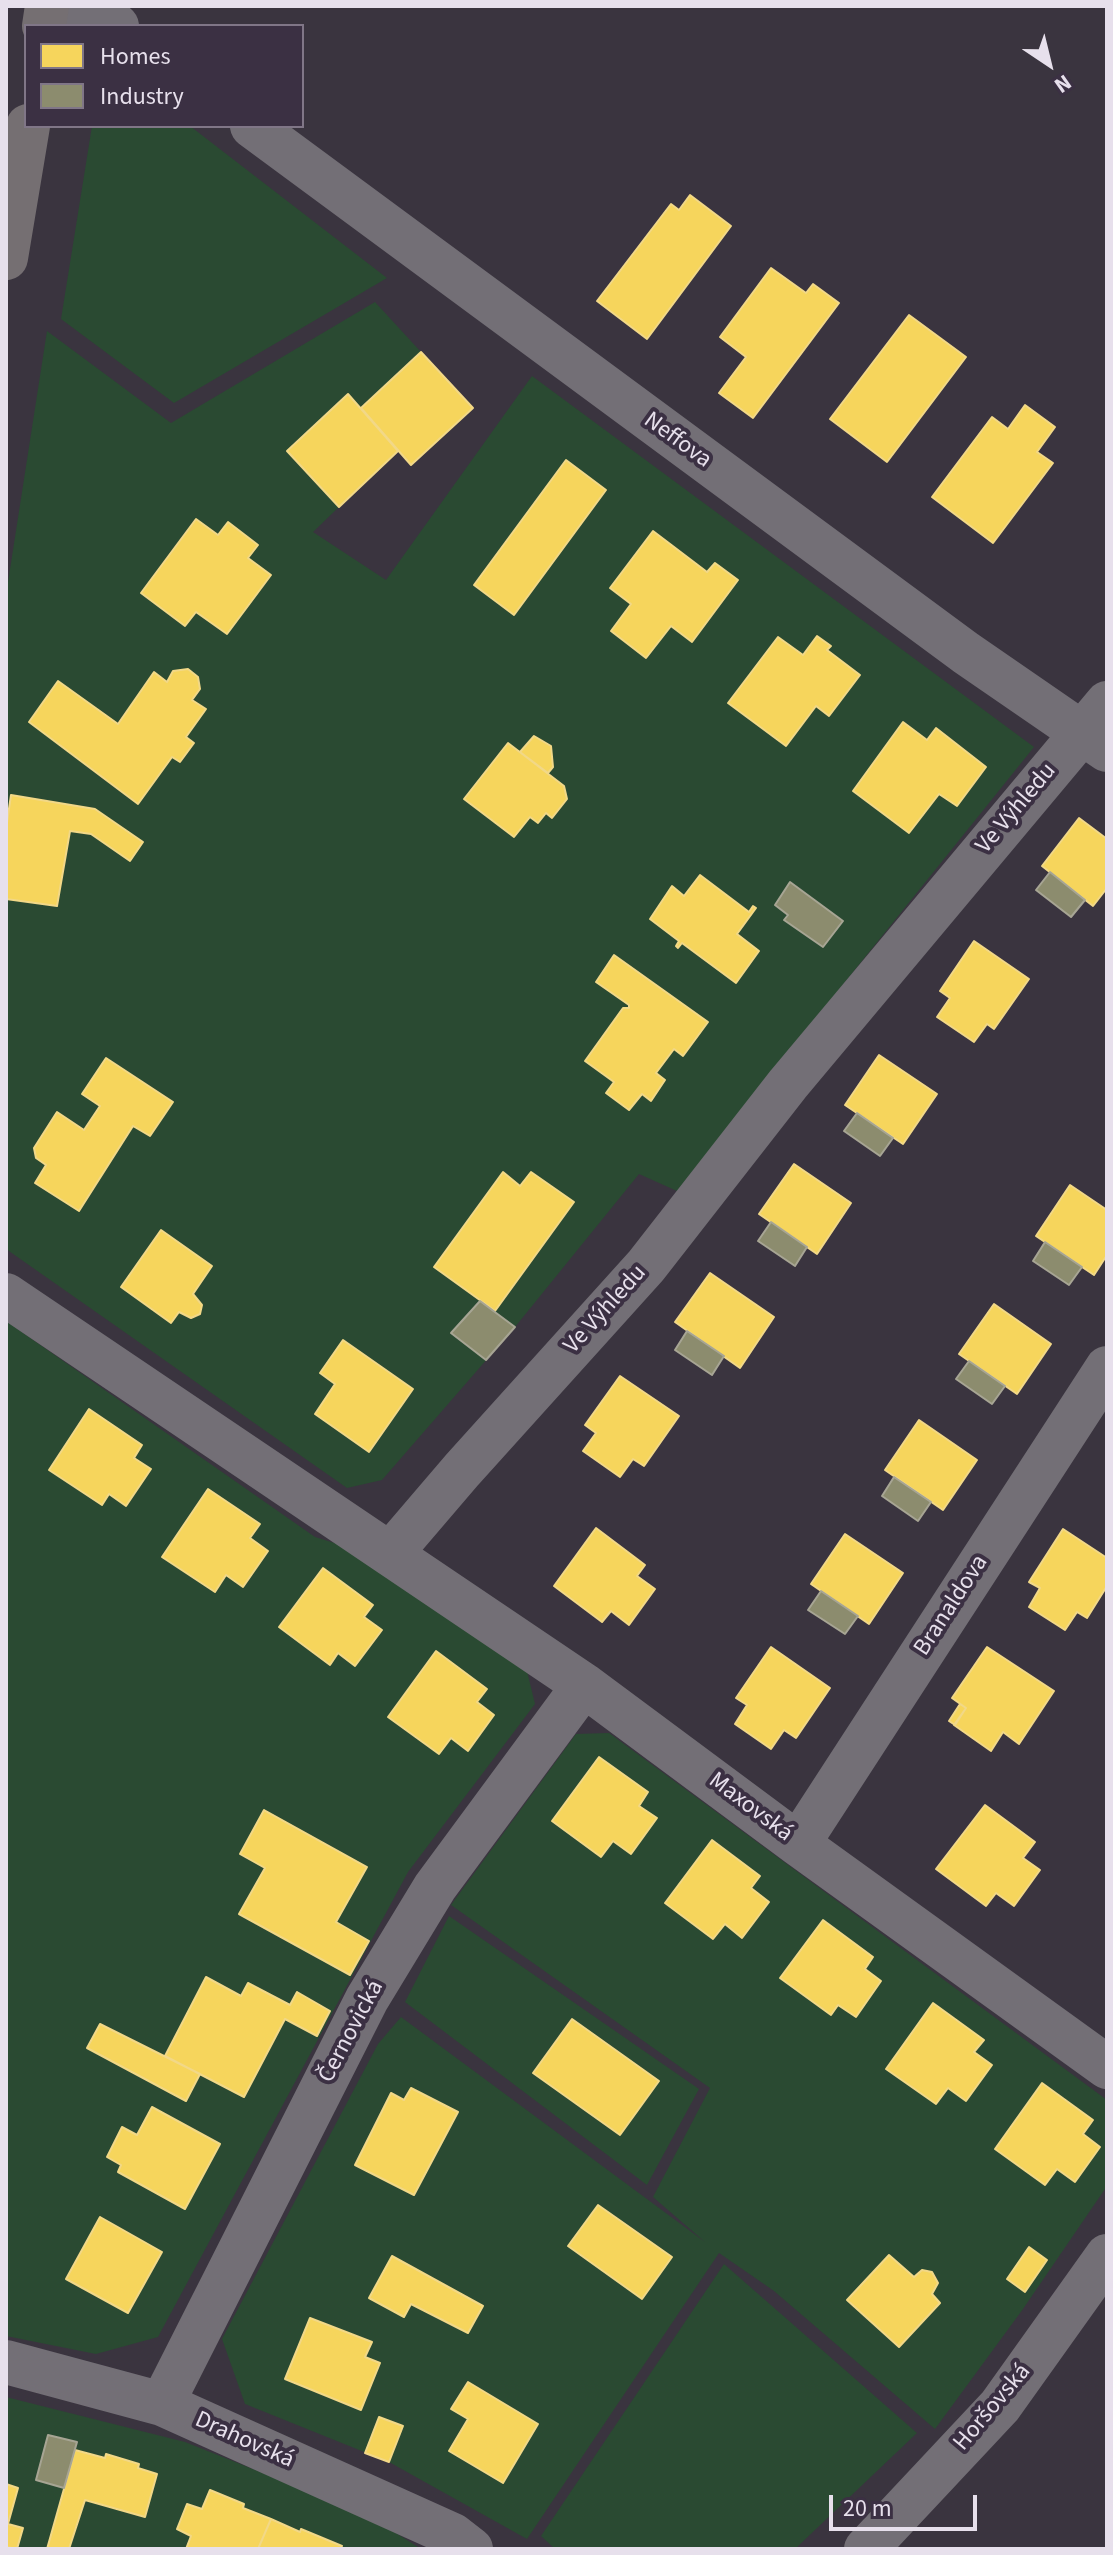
<!DOCTYPE html>
<html>
<head>
<meta charset="utf-8">
<style>
	body { margin:0 }
	#map { position:relative; width:1113px; height:2555px; overflow:hidden; background:#3a343f; font-family:"Source Sans 3",sans-serif }
	canvas { display:block }
	.frame { position:absolute; inset:0; border:8px solid #e7e0ec; pointer-events:none }
	.legend { position:absolute; left:24px; top:24px; width:280px; height:104px; box-sizing:border-box; background:#3b3043; border:2px solid #807687; margin:0; padding:10px 14px; list-style:none; font-size:24px; color:#e7e0ec }
	.legend li { display:flex; align-items:center; gap:16px; height:40px }
	.legend b { width:40px; border:2px solid #807687 }
	.north { position:absolute; left:1009px; top:24px; width:80px; height:80px; -webkit-text-stroke:6px #3b3043; paint-order:stroke; rotate:145deg; font-size:22px; font-weight:700; line-height:32px; text-align:center; color:#e7e0ec }
	.north::after { content:''; display:block; margin:auto; width:28px; height:36px; background:#e7e0ec; clip-path:polygon(50% 0,100% 100%,50% 72%,0 100%) }
	.scale { position:absolute; left:829px; top:2495px; width:148px; height:36px; box-sizing:border-box; border:4px solid #e7e0ec; border-top:0; padding-left:10px; font-size:24px; line-height:28px; white-space:nowrap; color:#e7e0ec; -webkit-text-stroke:6px #3b3043; paint-order:stroke }
</style>
</head>
<body>
<div id="map">
<canvas width="1113" height="2555"></canvas>
<div class="frame"></div>
<ul class="legend">
<li><b style="height:22px;background:#f6d55c"></b>Homes</li>
<li><b style="height:22px;background:#8c8c6e"></b>Industry</li>
</ul>
<div class="north">N</div>
<div class="scale">20 m</div>
</div>
<script>
const ctx = document.querySelector('canvas').getContext('2d');
ctx.lineJoin = 'round';
function paint(path, color) { ctx.fillStyle = color; ctx.fill(path, 'evenodd'); }
function strokePath(path, color, width, dash) { ctx.strokeStyle = color; ctx.lineWidth = width; ctx.lineCap = dash ? 'butt' : 'round'; ctx.setLineDash(dash || []); ctx.stroke(path); }
function drawText(font, color, halo, rows, align = 'center') {
  ctx.font = font + ' "Source Sans 3",sans-serif'; ctx.lineWidth = 8; ctx.setLineDash([]); ctx.textBaseline = 'middle'; ctx.strokeStyle = halo; ctx.fillStyle = color; for (const [text, x, y, turn = 0] of rows) {
    ctx.save(); ctx.translate(x, y); ctx.rotate((+turn || 0) * Math.PI / 180); ctx.textAlign = isNaN(turn) ? turn : align; if (halo) ctx.strokeText(text, 0, 0); ctx.fillText(text, 0, 0); ctx.restore();
  }
}
paint(new Path2D(`
	M92 126H190L387 278 174 403 61 319Z
	M375 302 421 352 360 409 287 451 339 507 313 532 386 580 532 376 1034 747 677 1191 639 1174 515 1327 382 1480 347 1488 6 1249V899L57 906 70 831 91 834 130 861 143 842 95 809 12 795 6 829V595L47 331 171 423ZM566 460 606 490 513 614 474 584ZM195 519 218 535 228 523 257 544 248 558 270 574 196 612 185 626 141 592ZM653 532 707 572 737 580 693 641 671 626 646 658 611 631 631 604ZM817 636 830 646 827 650 860 675 829 716 816 706 786 746 728 703 778 637 803 655ZM188 669 198 677 200 689 192 700 205 710 186 737 194 744 181 762 172 757 137 804 86 766 154 673 167 682 174 671ZM903 723 927 740 937 729 986 767 957 806 939 794 908 833 853 791ZM534 736 550 746 553 767 548 773 564 786 567 798 552 818 546 813 538 823 530 817 508 743 520 752ZM700 875 749 912 753 906 756 908 737 934 736 982 682 943 678 948 676 946 679 941 650 919 672 887 684 896ZM790 882 843 921 788 915 775 905ZM614 955 708 1022 684 1055 674 1049 656 1073 665 1080 642 1094 614 1082 585 1060 623 1008H629V1005L596 982ZM106 1058 173 1101 150 1136 133 1126 46 1165 36 1158 35 1145 57 1112 84 1130 100 1106 82 1094ZM531 1172 574 1203 494 1311 434 1267 502 1173 520 1186ZM161 1231 212 1266 193 1294 202 1305 200 1314C192 1320 187 1318 179 1312L171 1323 121 1287ZM343 1340 413 1389 369 1452 315 1414 335 1384 320 1373Z
	M6 1321 315 1537 360 1551 527 1671 535 1704 408 1872 158 2337 96 2354 6 2336ZM89 1410 142 1445 134 1458 151 1469 126 1506 109 1494 101 1505 49 1470ZM208 1489 260 1524 250 1538 268 1551 244 1587 226 1575 214 1592 162 1557ZM323 1568 373 1605 364 1617 381 1630 356 1666 338 1653 329 1665 279 1627ZM436 1652 487 1688 477 1702 494 1715 468 1751 451 1738 439 1754 388 1717ZM264 1810 367 1867 336 1922 368 1941 350 1975 240 1915 265 1868 240 1854ZM206 1977 241 1996 249 1983 290 2005 298 1992 330 2011 285 2019 244 2097 200 2074 186 2100 88 2047 101 2024 165 2056ZM152 2107 220 2144 185 2208 118 2172 121 2165 107 2157 122 2128 137 2135ZM100 2217 162 2252 129 2313 66 2279Z
	M609 1733 1107 2100V2186L1023 2309 935 2429 774 2291 719 2253 527 2539 389 2462 245 2404 222 2339 378 2044 401 2017 705 2242 653 2197 710 2088 451 1905 576 1734ZM599 1757 648 1792 639 1806 657 1818 631 1854 613 1841 601 1857 552 1820ZM712 1840 760 1876 751 1888 743 1937 725 1924 712 1939 665 1903ZM823 1920 873 1957 865 1969 881 1981 856 2017 838 2005 830 2015 781 1978ZM933 2003 983 2040 936 2104 886 2069ZM1042 2083 1083 2134 1100 2147 1075 2181 1057 2169 1045 2185 995 2148ZM411 2088 457 2112 355 2165 391 2094 404 2100ZM598 2205 671 2258 569 2245ZM1029 2248 1047 2260 1025 2291 1007 2279ZM889 2255 914 2277 919 2271 927 2270 936 2276 938 2283 932 2294 940 2303 898 2347 848 2299ZM392 2257 483 2306 452 2326 411 2304 403 2317 369 2298ZM310 2318 371 2342 365 2357 379 2363 361 2409 285 2379ZM468 2382 503 2483 450 2451 468 2419 451 2409Z
	M449 1916 699 2089 647 2185 405 2002ZM571 2019 659 2081 620 2135 533 2073Z
	M724 2264 917 2433 795 2549H555L541 2536Z
	M6 2397 185 2442 288 2483 396 2533 421 2549H340L341 2545 302 2529 300 2532 243 2508 244 2504 210 2490 202 2509 187 2504 177 2529 191 2536 186 2549H69L85 2500 144 2517 157 2474 138 2468 139 2464 106 2455 105 2458 75 2450 77 2442 48 2435 36 2480 64 2488 47 2549H17L23 2528 8 2524 18 2488 6 2484Z`), '#2a4a32');
const homes = new Path2D(`
	M690 195 731 226 647 339 597 301 671 204 679 210Z
	M771 268 806 293 813 284 839 303 753 418 719 393 746 357 720 337Z
	M909 315 966 357 887 462 830 419Z
	M421 352 473 408 411 465 361 408Z
	M348 394 398 451 339 507 287 451Z
	M1025 405 1055 427 1037 452 1053 463 993 543 932 497 992 417 1008 429Z
	M566 460 606 490 514 615 474 585Z
	M196 519 218 535 228 522 258 545 248 558 271 575 227 634 196 612 185 626 141 593Z
	M653 531 707 572 715 563 738 580 692 642 671 626 646 658 611 631 631 604 610 588Z
	M817 636 831 646 827 650 860 675 829 716 816 706 786 746 728 703 778 637 803 655Z
	M188 669 198 677 200 689 192 700 206 709 186 737 194 743 180 762 172 757 138 804 29 722 58 681 118 724 154 672 167 682 173 671Z
	M903 722 927 740 936 728 986 767 957 806 939 794 909 833 853 791Z
	M534 736 551 746 553 767 548 773 520 752Z
	M508 743 564 786 567 799 552 818 546 813 538 823 530 817 514 837 464 799Z
	M11 795 95 809 143 842 130 861 91 834 70 831 57 906 6 899V829Z
	M1079 818 1107 839V888L1093 906 1042 866Z
	M700 875 749 912 753 906 756 908 737 934 759 951 736 983 682 943 678 948 676 946 679 941 650 919 672 886 684 896Z
	M974 941 1029 979 994 1029 987 1024 974 1042 937 1017 950 998 940 991Z
	M614 955 708 1022 683 1056 674 1049 656 1073 665 1080 651 1101 642 1094 629 1110 606 1093 614 1082 585 1061 623 1008H629V1005L596 982Z
	M879 1055 937 1094 903 1144 845 1105Z
	M106 1058 173 1102 150 1136 133 1126 79 1211 35 1183 46 1165 36 1158 34 1148 57 1112 84 1130 100 1106 82 1094Z
	M794 1164 851 1203 817 1254 759 1214Z
	M503 1172 520 1186 531 1172 574 1202 495 1311 434 1267Z
	M1070 1185 1107 1210V1255L1094 1275 1036 1236Z
	M161 1230 212 1266 193 1294 202 1305 200 1314 191 1318 179 1312 171 1323 121 1287Z
	M710 1273 774 1317 740 1368 675 1322Z
	M994 1304 1051 1344 1017 1394 959 1354Z
	M343 1340 413 1389 369 1452 315 1414 335 1384 320 1373Z
	M620 1376 679 1416 644 1466 633 1459 620 1477 583 1451 596 1433 585 1425Z
	M89 1409 142 1445 134 1458 151 1469 126 1506 109 1494 102 1505 49 1470Z
	M919 1420 977 1460 943 1510 885 1470Z
	M208 1489 260 1524 250 1538 268 1551 243 1587 226 1575 215 1592 162 1557Z
	M596 1528 645 1565 637 1576 655 1589 629 1625 611 1611 602 1622 554 1586Z
	M1063 1529 1107 1558V1586L1087 1618 1077 1612 1065 1630 1029 1607 1040 1588 1029 1582Z
	M845 1534 903 1573 869 1624 811 1584Z
	M323 1568 373 1605 364 1617 382 1630 355 1666 338 1653 330 1665 279 1627Z
	M771 1647 830 1688 796 1738 784 1730 771 1749 735 1724 747 1705 736 1698Z
	M987 1647 1054 1691 1019 1744 1003 1732 991 1751 954 1725 966 1708 952 1698Z
	M436 1651 487 1689 477 1702 494 1715 468 1751 451 1738 439 1754 388 1717Z
	M960 1704 966 1708 955 1725 949 1721Z
	M599 1757 648 1792 639 1806 657 1818 631 1854 613 1841 601 1857 552 1821Z
	M985 1805 1035 1842 1023 1858 1040 1870 1014 1906 996 1893 986 1906 936 1869Z
	M264 1810 367 1867 336 1922 369 1941 350 1975 239 1914 265 1868 240 1854Z
	M712 1840 760 1876 751 1888 769 1902 742 1938 725 1924 713 1939 665 1903Z
	M823 1920 873 1957 865 1969 881 1981 856 2017 838 2005 831 2015 780 1978Z
	M206 1977 241 1996 248 1983 290 2005 297 1992 330 2011 317 2036 285 2019 244 2097 165 2056Z
	M933 2003 984 2040 974 2052 992 2065 966 2101 948 2088 936 2104 886 2069Z
	M572 2019 659 2081 620 2135 533 2073Z
	M100 2024 200 2074 186 2101 87 2048Z
	M1042 2083 1093 2120 1083 2134 1100 2147 1075 2182 1057 2169 1045 2185 995 2149Z
	M411 2088 458 2112 414 2195 355 2165 391 2093 404 2100Z
	M152 2107 220 2144 185 2209 118 2172 121 2165 107 2157 122 2127 137 2135Z
	M598 2205 672 2257 642 2299 568 2246Z
	M100 2217 162 2252 128 2313 66 2279Z
	M1029 2247 1047 2260 1025 2292 1007 2279Z
	M889 2255 914 2277 922 2270 932 2272 938 2283 932 2294 940 2303 899 2347 847 2300Z
	M392 2256 483 2306 468 2333 411 2304 404 2317 369 2298Z
	M310 2318 372 2342 365 2357 380 2363 361 2410 285 2379Z
	M468 2382 538 2424 503 2483 449 2451 468 2419 451 2409Z
	M379 2417 403 2426 389 2462 365 2453Z
	M75 2450 105 2458 106 2454 139 2464 138 2468 157 2474 145 2517 85 2500 69 2549H47Z
	M6 2484 18 2488 8 2524 23 2528 17 2549 6 2547Z
	M210 2490 244 2504 243 2508 271 2519 258 2549H186L191 2536 177 2529 187 2504 202 2509Z
	M271 2519 300 2532 301 2529 342 2546 340 2549H258Z`);
paint(homes, '#f6d55c');
strokePath(homes, '#f2d887', 2);
const industry = new Path2D(`
	M1050 872 1085 900 1071 917 1036 890Z
	M790 882 843 921 823 947 784 920 788 915 775 905Z
	M857 1113 893 1138 880 1156 844 1131Z
	M771 1222 807 1247 795 1266 758 1241Z
	M1045 1242 1082 1267 1069 1285 1033 1261Z
	M480 1301 515 1327 486 1360 451 1333Z
	M687 1331 724 1356 712 1375 675 1350Z
	M969 1361 1005 1386 992 1404 956 1379Z
	M894 1477 931 1502 918 1521 882 1496Z
	M821 1591 858 1616 845 1634 808 1610Z
	M48 2435 77 2442 64 2488 36 2480Z`);
paint(industry, '#8c8c6e');
strokePath(industry, '#a7a594', 2);
strokePath(new Path2D(`
	M64 6 104 16 117 26
	M252 126 966 653 1107 750
	M6 1295 584 1685 798 1844 1107 2067
	M391 1553 462 1470 646 1266 788 1084 1107 703
	M798 1844 1107 1368
	M6 2362 162 2404 453 2535 471 2549
	M162 2404 367 1999 435 1887 584 1685
	M866 2549 1000 2406 1107 2256`), '#736f76', 44);
strokePath(new Path2D(`
	M44 26 47 6
	M6 258 28 126`), '#756f72', 44);
drawText('24px', '#e7e0ec', '#3b3043', [
	["Neffova",677,441,36],
	["Ve Výhledu",1017,809,-50],
	["Ve Výhledu",606,1310,-48],
	["Branaldova",952,1606,-57],
	["Maxovská",750,1808,37],
	["Černovická",352,2032,-62],
	["Horšovská",993,2408,-50],
	["Drahovská",244,2441,24]
]);
</script>
</body>
</html>
